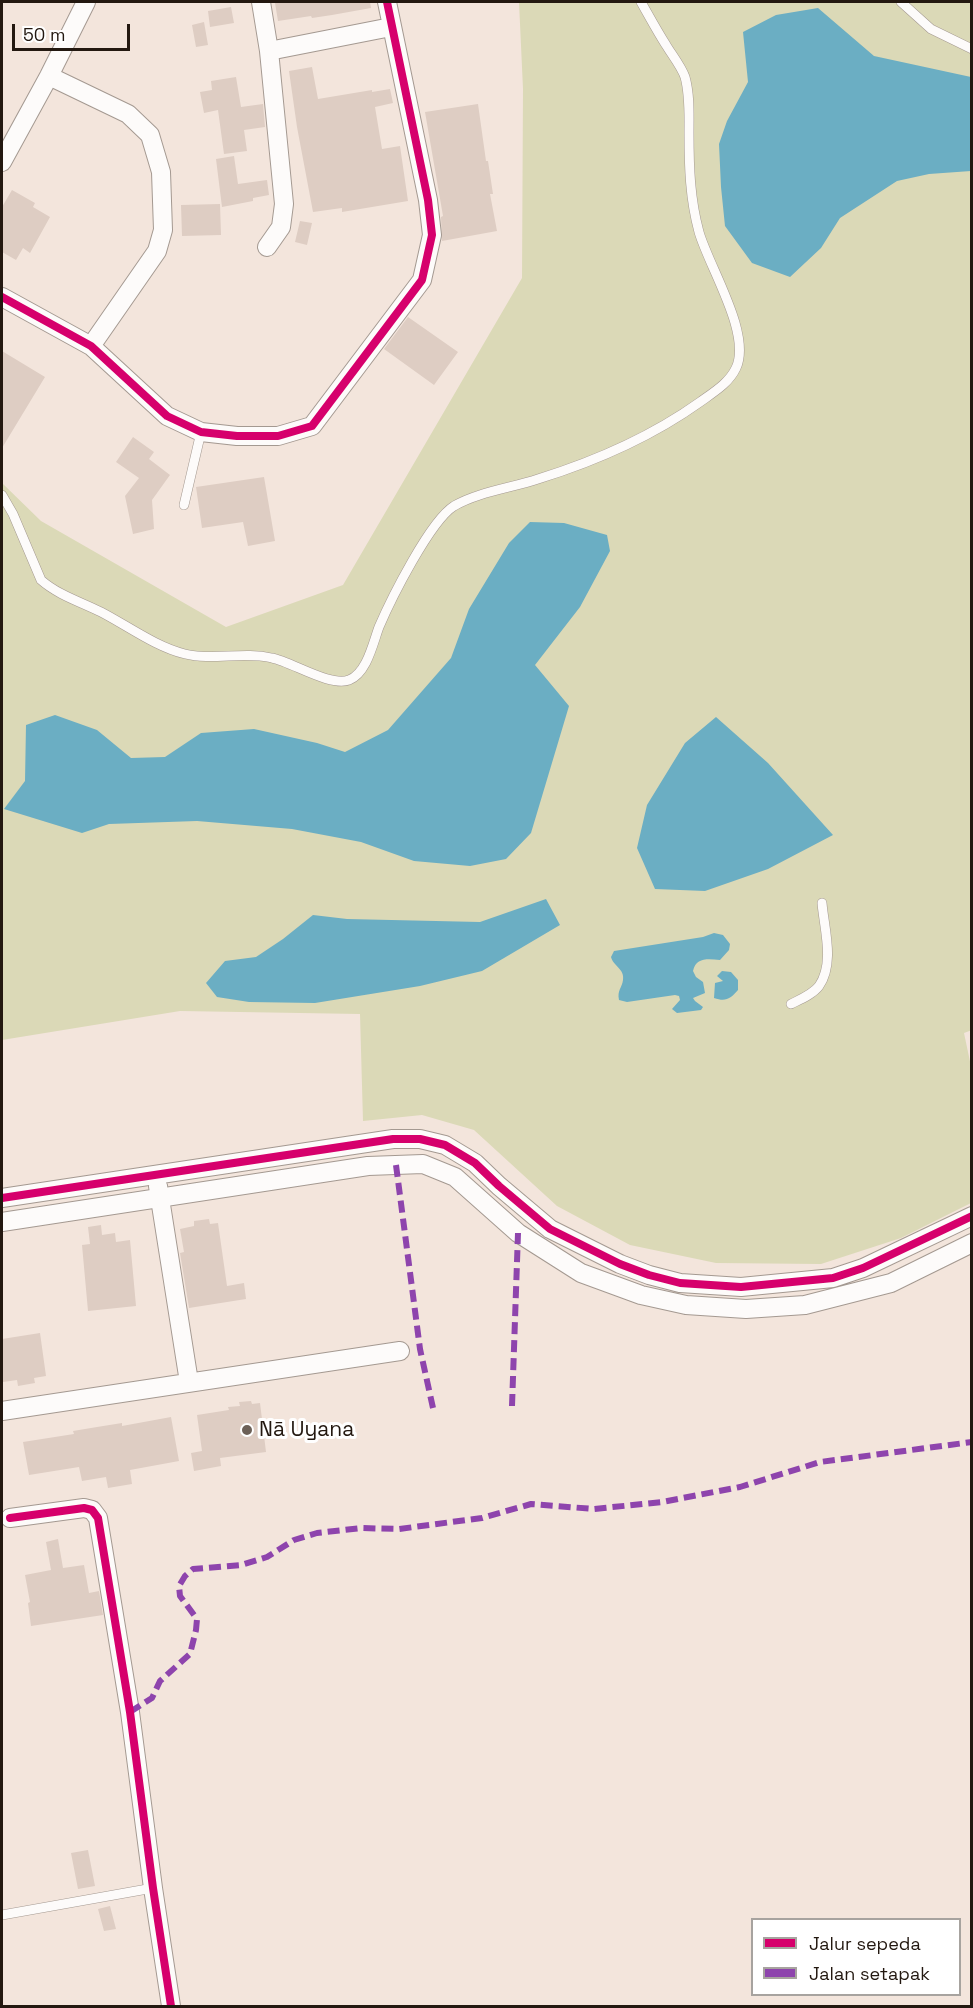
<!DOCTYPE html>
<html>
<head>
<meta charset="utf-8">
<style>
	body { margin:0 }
	#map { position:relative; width:973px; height:2008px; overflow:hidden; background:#f3e5dc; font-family:"Space Grotesk",sans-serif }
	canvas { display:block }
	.frame { position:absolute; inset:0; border:3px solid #231810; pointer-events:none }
	.legend { position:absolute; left:751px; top:1918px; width:210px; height:78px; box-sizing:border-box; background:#fff; border:2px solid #a7a39f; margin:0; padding:8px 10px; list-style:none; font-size:18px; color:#231810 }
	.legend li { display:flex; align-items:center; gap:12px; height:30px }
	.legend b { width:30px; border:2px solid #a7a39f }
	.scale { position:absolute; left:12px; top:24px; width:118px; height:27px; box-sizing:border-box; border:3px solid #231810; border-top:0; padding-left:8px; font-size:18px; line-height:21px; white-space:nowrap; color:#231810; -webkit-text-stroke:4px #fff; paint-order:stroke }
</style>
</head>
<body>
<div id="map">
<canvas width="973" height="2008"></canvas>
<div class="frame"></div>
<ul class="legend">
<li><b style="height:8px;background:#d6006c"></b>Jalur sepeda</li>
<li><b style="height:8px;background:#8e44ad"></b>Jalan setapak</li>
</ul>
<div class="scale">50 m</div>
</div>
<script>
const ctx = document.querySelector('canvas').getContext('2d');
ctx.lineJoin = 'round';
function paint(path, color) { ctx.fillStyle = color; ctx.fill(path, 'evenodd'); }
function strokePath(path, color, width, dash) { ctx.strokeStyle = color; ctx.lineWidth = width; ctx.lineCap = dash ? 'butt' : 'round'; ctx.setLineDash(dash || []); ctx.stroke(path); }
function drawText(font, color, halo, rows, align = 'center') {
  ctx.font = font + ' "Space Grotesk",sans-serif'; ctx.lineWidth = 6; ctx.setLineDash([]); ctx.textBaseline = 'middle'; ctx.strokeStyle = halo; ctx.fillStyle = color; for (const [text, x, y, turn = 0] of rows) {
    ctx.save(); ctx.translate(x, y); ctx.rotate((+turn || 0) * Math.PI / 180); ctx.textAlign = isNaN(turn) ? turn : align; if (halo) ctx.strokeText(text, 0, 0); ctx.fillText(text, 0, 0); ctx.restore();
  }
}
paint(new Path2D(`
	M519 2H971L972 1030 964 1033 972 1071 971 1203 901 1238 821 1264 716 1263 630 1245 557 1206 474 1130 422 1115 363 1121 360 1014 180 1011 2 1040V483L41 521 226 627 343 585 522 278 523 89Z`), '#dbd9b7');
paint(new Path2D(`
	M818 8 874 56 971 77V171L929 174 897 181 840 218 821 248 790 277 752 263 725 226 721 187 719 144 727 121 748 82 743 32 776 15Z
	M530 522 564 523 607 535 610 551 580 607 535 665 569 706 531 833 506 859 470 866 414 861 361 842 292 829 197 821 109 824 82 833 4 809 25 781 26 725 55 715 97 730 131 758 165 757 201 733 254 729 317 743 345 752 388 730 451 658 469 609 509 543Z
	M716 717 768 763 833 835 768 869 705 891 655 889 637 848 647 805 685 743Z
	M546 899 560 925 482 971 420 986 315 1003 249 1002 217 997 206 983 225 961 256 957 283 939 313 915 347 919 480 922Z
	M714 933 723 935 730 944 729 950 720 960C708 959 696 957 693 971L696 977 703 982 705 993 693 998 695 1001 703 1007 701 1010 677 1013 672 1009 680 1000 679 996 675 995 627 1002 619 1000C617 990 622 988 623 980 625 969 613 966 611 957L614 951 703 937Z
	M722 971 731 972 738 980V990C730 999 726 1002 714 998L715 983 723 981 717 976Z`), '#6baec3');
paint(new Path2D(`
	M282 2H370L371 8 332 15 312 18 311 16 278 21 275 3Z
	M231 7 234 23 210 27 208 11Z
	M204 22 208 45 196 47 192 25Z
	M312 67 318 99 372 90V92L390 89 393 103 375 107 382 149 400 146 408 201 342 212V208L313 212 297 127 289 71Z
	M236 77 241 107 263 104 265 127 244 130 247 151 224 154 218 110 204 113 200 92 212 90 211 81Z
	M478 104 486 161H488L493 194H490L497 231 442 241 441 217 443 216 425 112Z
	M234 156 238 184 267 180 269 195 253 198V201L222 207 216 159Z
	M12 190 35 203 33 207 50 217 30 253 23 248 16 260 2 252V207Z
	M220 204 221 235 182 236 181 205Z
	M300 221 312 223 307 245 295 242Z
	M408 317 458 352 434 385 384 349Z
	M2 351 45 377 2 448Z
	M133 437 154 452 149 459 170 475 152 500 154 529 133 534 125 496 139 478 116 462Z
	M264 477 275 541 248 546 243 522 202 528 196 487Z
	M209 1219 210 1224 218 1223 227 1286 244 1283 246 1299 189 1308 180 1253 184 1252 180 1229 194 1226V1221Z
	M101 1225 102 1235 115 1233 116 1242 130 1240 136 1306 88 1311 82 1245 90 1244 88 1227Z
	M40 1333 46 1376 34 1378 35 1383 18 1386 17 1380 3 1382 2 1339Z
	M251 1401 252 1404 260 1403 266 1452 220 1458 221 1466 194 1471 191 1453 202 1451 197 1415 229 1410 228 1407 240 1406 239 1402Z
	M171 1417 179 1461 130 1470 132 1484 108 1488 106 1477 82 1481 79 1467 29 1475 23 1442 74 1434 73 1431 97 1427 122 1423V1426Z
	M58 1539 63 1568 84 1565 89 1593 99 1591 103 1615 31 1626 28 1603 30 1602 25 1575 51 1570 46 1542Z
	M88 1850 95 1886 78 1889 71 1853Z
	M110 1906 116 1929 104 1931 98 1909Z`), '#decdc3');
const service = new Path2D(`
	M901 2 931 29 972 49
	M2 495 13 514 41 580C58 595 81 602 101 612 128 626 156 647 185 654 213 661 243 651 272 658 292 662 330 687 349 680 367 673 373 643 379 627 391 599 430 521 454 506 478 492 511 488 538 479 596 461 651 437 700 402 714 392 729 383 736 368 752 334 709 267 699 232 690 199 689 167 689 133 689 115 690 95 685 77 681 66 672 55 666 45 657 31 649 16 641 2
	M184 505 201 432
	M791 1004C801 999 813 994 819 986 835 963 824 928 822 903
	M2 1915 153 1888`);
const minor = new Path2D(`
	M261 2 269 51 284 204 281 227 267 247
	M269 51 391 27
	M49 76 128 114 150 135 161 172 163 230 157 251 91 346
	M2 162 49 76 86 2
	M2 297 91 346 167 416 201 432 237 436H278L312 426 422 280 432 235 428 200 387 2
	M158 1186 189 1382
	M2 1198 393 1139H420L445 1145 475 1163 499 1186 550 1229 620 1264 649 1275 680 1283 741 1287 833 1278 863 1268 972 1216
	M2 1222 368 1166 423 1164 455 1177 518 1233 581 1273 641 1295 686 1305 746 1309 805 1305 891 1283 972 1243
	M2 1411 400 1351
	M10 1518 84 1508 92 1510 98 1518 130 1712 153 1888 171 2006`);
strokePath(service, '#a49991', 10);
strokePath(minor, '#a49991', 20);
strokePath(service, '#fdfbfa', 9);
strokePath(minor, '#fdfbfa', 18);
strokePath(new Path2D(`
	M396 1165 420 1349 433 1408
	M512 1406 518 1233
	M130 1712 152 1698 160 1681 190 1654 196 1630 197 1619 180 1596 179 1586 185 1576 193 1569 241 1565 267 1557 294 1540 317 1533 361 1528 399 1529 482 1518 531 1504 594 1509 662 1502 740 1487 820 1462 972 1442`), '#8e44ad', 6, [12, 6]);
strokePath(new Path2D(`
	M2 297 91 346 167 416 201 432 237 436H278L312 426 422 280 432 235 428 200 387 2
	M2 1198 393 1139H420L445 1145 475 1163 499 1186 550 1229 620 1264 649 1275 680 1283 741 1287 833 1278 863 1268 972 1216
	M10 1518 84 1508 92 1510 98 1518 130 1712 153 1888 171 2006`), '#d6006c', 8);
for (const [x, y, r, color] of [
	[247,1430,6,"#6c6057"]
]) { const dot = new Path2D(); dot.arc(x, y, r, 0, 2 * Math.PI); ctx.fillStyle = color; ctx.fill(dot); strokePath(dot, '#fff', 2); }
drawText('21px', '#231810', '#fff', [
	["Nā Uyana",259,1430]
], 'left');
</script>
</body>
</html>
